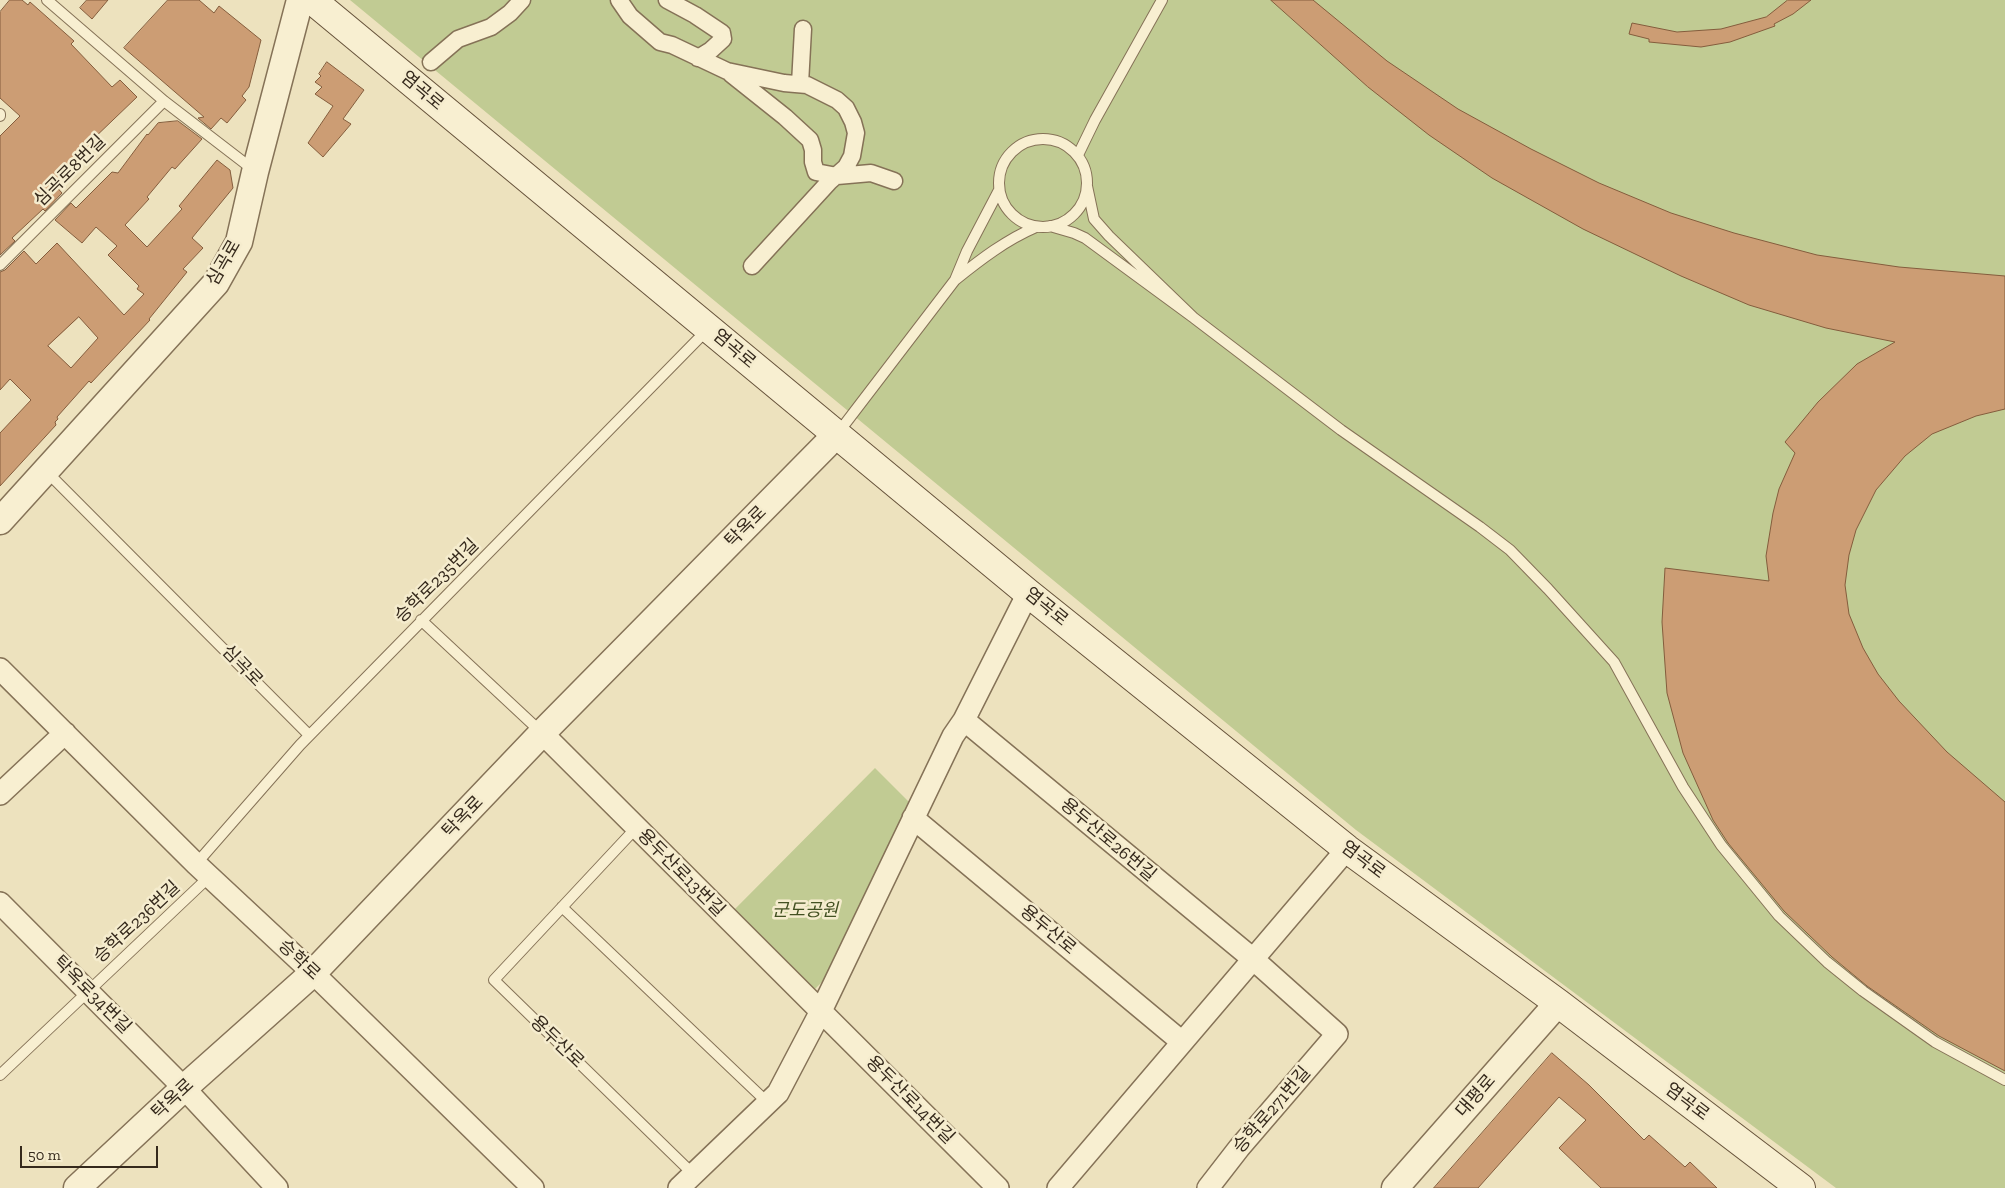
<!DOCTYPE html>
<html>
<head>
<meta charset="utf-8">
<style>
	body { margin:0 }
	#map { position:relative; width:2005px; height:1188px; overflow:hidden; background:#ede2be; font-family:"Zilla Slab",serif }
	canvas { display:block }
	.scale { position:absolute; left:20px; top:1146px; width:138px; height:22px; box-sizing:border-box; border:2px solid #35291c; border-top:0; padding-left:6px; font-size:15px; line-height:18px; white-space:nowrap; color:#35291c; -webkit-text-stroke:4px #f5ecce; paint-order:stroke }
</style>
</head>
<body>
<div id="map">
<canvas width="2005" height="1188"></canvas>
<div class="scale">50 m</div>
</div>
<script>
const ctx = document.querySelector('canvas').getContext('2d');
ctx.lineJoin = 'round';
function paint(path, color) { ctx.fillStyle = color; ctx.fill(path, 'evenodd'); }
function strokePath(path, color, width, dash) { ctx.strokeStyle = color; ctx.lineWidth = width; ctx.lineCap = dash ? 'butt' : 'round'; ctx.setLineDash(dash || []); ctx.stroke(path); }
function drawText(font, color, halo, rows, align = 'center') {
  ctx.font = font + ' "Zilla Slab","Noto Sans KR",serif'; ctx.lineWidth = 5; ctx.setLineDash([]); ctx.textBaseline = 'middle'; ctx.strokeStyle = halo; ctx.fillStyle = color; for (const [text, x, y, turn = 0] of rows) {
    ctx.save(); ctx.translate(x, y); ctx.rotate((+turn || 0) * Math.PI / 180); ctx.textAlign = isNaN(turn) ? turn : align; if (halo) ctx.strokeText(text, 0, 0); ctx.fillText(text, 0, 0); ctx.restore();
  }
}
paint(new Path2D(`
	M350 0H2005V1188H1836L1356 830Z
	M875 768 910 803 835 969 813 991 733 911Z`), '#c1cb93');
const building = new Path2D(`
	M10 0H22L28 5 30 2 74 41 71 44 112 87 120 80 137 97 90 142 92 144 53 183 62 193 45 211 43 209 12 238 15 241 0 255V136L20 116 0 98V12Z
	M87 0H108L92 19 80 8Z
	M168 0H199L214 13 219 6 261 40 249 87 242 96 246 100 227 123 221 118 211 129 198 118 204 117 124 48Z
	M1271 0H1313L1387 61 1458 109 1531 149 1599 183 1671 213 1734 233 1817 255 1899 267 2005 276V409L1976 416 1932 434 1905 456 1876 490 1856 530 1849 555 1845 585 1849 614 1863 648 1878 674 1899 701 1947 752 2005 802V1071L1939 1036 1867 986 1832 957 1784 911 1728 843 1713 820 1683 753 1667 693 1662 622 1665 568 1769 581 1766 556 1773 513 1779 489 1795 453 1785 442 1818 402 1857 364 1895 342 1826 328 1749 305 1681 276 1583 229 1492 178 1429 135 1368 87Z
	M1788 0H1811L1793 14 1774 24 1775 26 1730 42 1701 47 1649 42V39L1629 34 1632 23 1677 32 1721 29 1766 17Z
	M327 62 364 90 343 119 351 124 323 157 308 143 333 106 315 94 322 87 315 82 321 76 319 74Z
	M178 121 202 139 175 169 172 167 147 197 149 199 125 225 147 247 182 209 179 206 217 160 230 170 233 188 192 238 203 248 183 269 187 272 149 319 150 320 91 383 89 381 57 417 58 419 55 422 56 425 0 486V433L31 400 10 379 0 390V272L5 270 24 251 36 264 57 243 124 315 144 294 137 289 139 286 108 255 117 246 96 227 82 243 55 220 71 203 76 208 112 172 118 173 147 134 148 135 158 123ZM79 317 98 338 71 368 48 346Z
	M1552 1053 1589 1085 1644 1140 1649 1135 1685 1167 1690 1162 1717 1188H1601L1559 1148 1586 1120 1559 1097 1478 1188H1434Z`);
paint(building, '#cc9d74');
strokePath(building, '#845d3d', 1);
const service = new Path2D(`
	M47 0 164 101 255 171
	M0 114V116
	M999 183a44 44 0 1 1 88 0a44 44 0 1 1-88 0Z
	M1078 155 1095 120 1162 0
	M999 190 967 251 955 280C981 259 1006 240 1036 227
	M1050 226 1074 233 1085 238 1194 318 1109 236 1094 219 1087 186
	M0 265 164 101
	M1194 318 1341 430 1480 527 1510 550 1548 589 1614 662 1683 787 1721 845 1779 916 1827 962 1863 991 1935 1042 2005 1080
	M838 433 955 280
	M47 472 309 735
	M421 620 541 732
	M636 828 494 980 693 1174
	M196 864 300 745 708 329
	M562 907 768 1103
	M0 1075 210 876`);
const pedestrian = new Path2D(`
	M619 0 630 16 660 42 672 45 727 71 784 83 807 85 837 100 846 108 853 122 856 133 852 156 846 167 829 182 752 266
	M667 0 695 15 722 33 723 39 711 50 698 58
	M431 62 458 39 491 27 510 13 522 0
	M731 74 785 117 810 140 813 150V162L816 172 837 176 871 173 894 181
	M800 84 803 29`);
const minor = new Path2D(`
	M0 669 196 864 313 973 533 1188
	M964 720 1253 959 1337 1034 1239 1148 1208 1188
	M542 733 998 1188
	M0 794 65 733
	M913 818 1182 1042
	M0 903 184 1088 277 1188
	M679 1188 778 1093 821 1011 953 736 964 720 1028 593
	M1058 1188 1347 849`);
const tertiary = new Path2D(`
	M0 521 216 283 239 242 255 172 300 0
	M77 1188 184 1088 313 973 542 733 837 434
	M1395 1188 1558 1003`);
const secondary = new Path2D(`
	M312 0 1028 593 1347 849 1558 1003 1801 1188`);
strokePath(service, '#857257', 12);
strokePath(pedestrian, '#857257', 19);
strokePath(minor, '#857257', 24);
strokePath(tertiary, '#857257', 29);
strokePath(secondary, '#67533b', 30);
strokePath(service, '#f8efd1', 10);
strokePath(pedestrian, '#f8efd1', 16);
strokePath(minor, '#f8efd1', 21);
strokePath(tertiary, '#f8efd1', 26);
strokePath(secondary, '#f8efd1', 28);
drawText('18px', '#35291c', '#f5ecce', [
	["염곡로",422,91,40],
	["심곡로8번길",70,171,-45],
	["심곡로",224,263,-60],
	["염곡로",734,349,40],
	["탁옥로",746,527,-45],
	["승학로235번길",437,581,-45],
	["염곡로",1046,607,39],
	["심곡로",242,666,46],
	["탁옥로",463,817,-46],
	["용두산로26번길",1108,840,40],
	["염곡로",1363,860,37],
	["용두산로13번길",681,873,45],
	["승학로236번길",137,922,-43],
	["용두산로",1048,930,40],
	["승학로",299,960,43],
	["탁옥로34번길",92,995,45],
	["용두산로",557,1042,44],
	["대평로",1476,1096,-49],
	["탁옥로",173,1099,-43],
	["용두산로14번길",910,1100,45],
	["염곡로",1687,1102,37],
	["승학로271번길",1272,1110,-49]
]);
drawText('italic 18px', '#435122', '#f5ecce', [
	["군도공원",805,911]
]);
</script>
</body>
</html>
